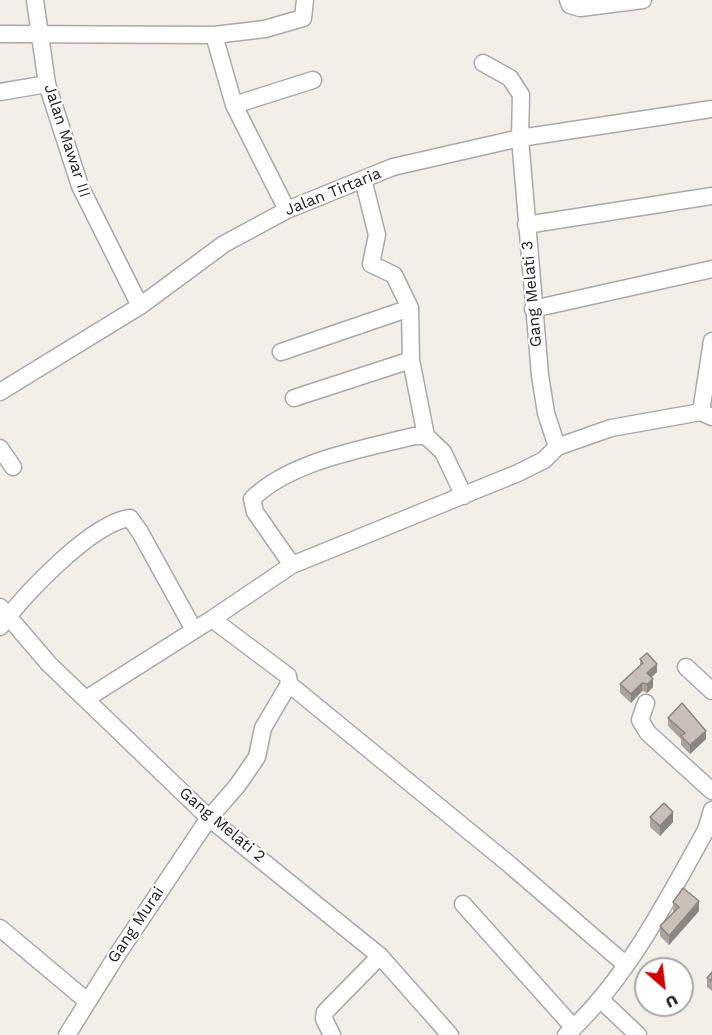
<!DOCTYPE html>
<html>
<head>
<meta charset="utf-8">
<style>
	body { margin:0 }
	#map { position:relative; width:712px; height:1035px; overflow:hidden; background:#f2efe9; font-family:"Work Sans",sans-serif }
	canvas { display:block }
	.north { position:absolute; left:634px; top:957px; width:60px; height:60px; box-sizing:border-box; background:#fff; border:2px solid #a7a7a7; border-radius:50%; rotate:152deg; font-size:16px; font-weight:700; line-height:24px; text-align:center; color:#222 }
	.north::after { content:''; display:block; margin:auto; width:21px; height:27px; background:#d40000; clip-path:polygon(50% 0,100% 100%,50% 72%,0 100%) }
</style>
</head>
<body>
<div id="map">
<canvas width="712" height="1035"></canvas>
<div class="north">U</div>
</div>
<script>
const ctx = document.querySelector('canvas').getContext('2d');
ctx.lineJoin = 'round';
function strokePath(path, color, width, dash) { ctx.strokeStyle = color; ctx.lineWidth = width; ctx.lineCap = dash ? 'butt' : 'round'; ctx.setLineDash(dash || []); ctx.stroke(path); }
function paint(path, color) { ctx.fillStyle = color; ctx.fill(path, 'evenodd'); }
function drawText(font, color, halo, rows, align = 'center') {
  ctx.font = font + ' "Work Sans",sans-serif'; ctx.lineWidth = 4.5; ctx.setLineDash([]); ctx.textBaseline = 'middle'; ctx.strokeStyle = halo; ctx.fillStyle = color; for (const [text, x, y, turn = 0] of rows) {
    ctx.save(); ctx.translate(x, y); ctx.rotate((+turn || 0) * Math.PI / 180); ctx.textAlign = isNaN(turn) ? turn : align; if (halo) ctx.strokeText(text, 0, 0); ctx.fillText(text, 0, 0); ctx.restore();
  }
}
const minor = new Path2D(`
	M35 0 47 84 80 186 140 306
	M568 0 570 5 580 8 643 0
	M0 34 214 35 265 29 303 18 305 0
	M214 35 234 105 287 210
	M483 63 510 78 521 95 520 138 540 375 546 413 557 447
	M0 92 47 84
	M234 105 313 80
	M363 179 377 235 371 264 394 275 410 308 411 360 426 436
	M526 225 712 196
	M533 309 712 269
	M281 352 410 308
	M0 392 140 306 224 244 287 210 393 167 520 138 712 109
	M294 398 411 360
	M701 412 712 341
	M0 448 13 467
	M292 565 255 512 252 499C290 461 363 449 414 436H426L443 452 464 496
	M0 607 49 664 209 818 380 956 450 1035
	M212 619 288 676 289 684 509 864 626 965
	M0 627C24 595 91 523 130 518L140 532 194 630
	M686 667 712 691
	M86 699 212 619 292 565 518 473 544 460 557 447 611 428 701 412 712 417
	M646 703 640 720 648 733 712 791
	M463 904 574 1028
	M0 928 87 1001
	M601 1000 638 1035
	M67 1035 117 955 209 818 237 786 257 757 263 728 289 684
	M332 1035 324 1019 325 1012 380 956
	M566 1035C627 979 666 902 706 830L712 810`);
strokePath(minor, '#a9a9a9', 19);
strokePath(minor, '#fff', 16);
paint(new Path2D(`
	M640 659 657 672 652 677 653 687 647 693 642 691 631 703 620 693V684L640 665Z
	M668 718 706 739 690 754 681 745V739L668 726Z
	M650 817 673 822 660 836 650 827Z
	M673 902 699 911 669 945 660 936V926L673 912Z
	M712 972V991L707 987V978Z`), '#aba49e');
paint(new Path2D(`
	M657 664V672L647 681V673Z
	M653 679V687L647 693V684Z
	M642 683V691L631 703V694Z
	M706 731V739L690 754V745Z
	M673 812V822L660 836V826Z
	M699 901V911L669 945V936Z`), '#8b8681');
const building = new Path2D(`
	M647 653 657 664 647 673 653 679 647 684 642 683 631 694 620 684 643 663 640 659Z
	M682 703 706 731 690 745 681 736 685 733 668 718Z
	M664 803 673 812 660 826 650 817Z
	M683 888 699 901 669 936 660 926 679 907 673 902Z
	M712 972V981L707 978Z`);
paint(building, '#c7bfb8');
strokePath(building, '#8b8681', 1.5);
drawText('16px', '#222', '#fff', [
	["Jalan Mawar III",67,141,72],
	["Jalan Tirtaria",333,192,-22],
	["Gang Melati 3",532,294,-95],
	["Gang Melati 2",222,825,40],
	["Gang Murai",136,925,-56]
]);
</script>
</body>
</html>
